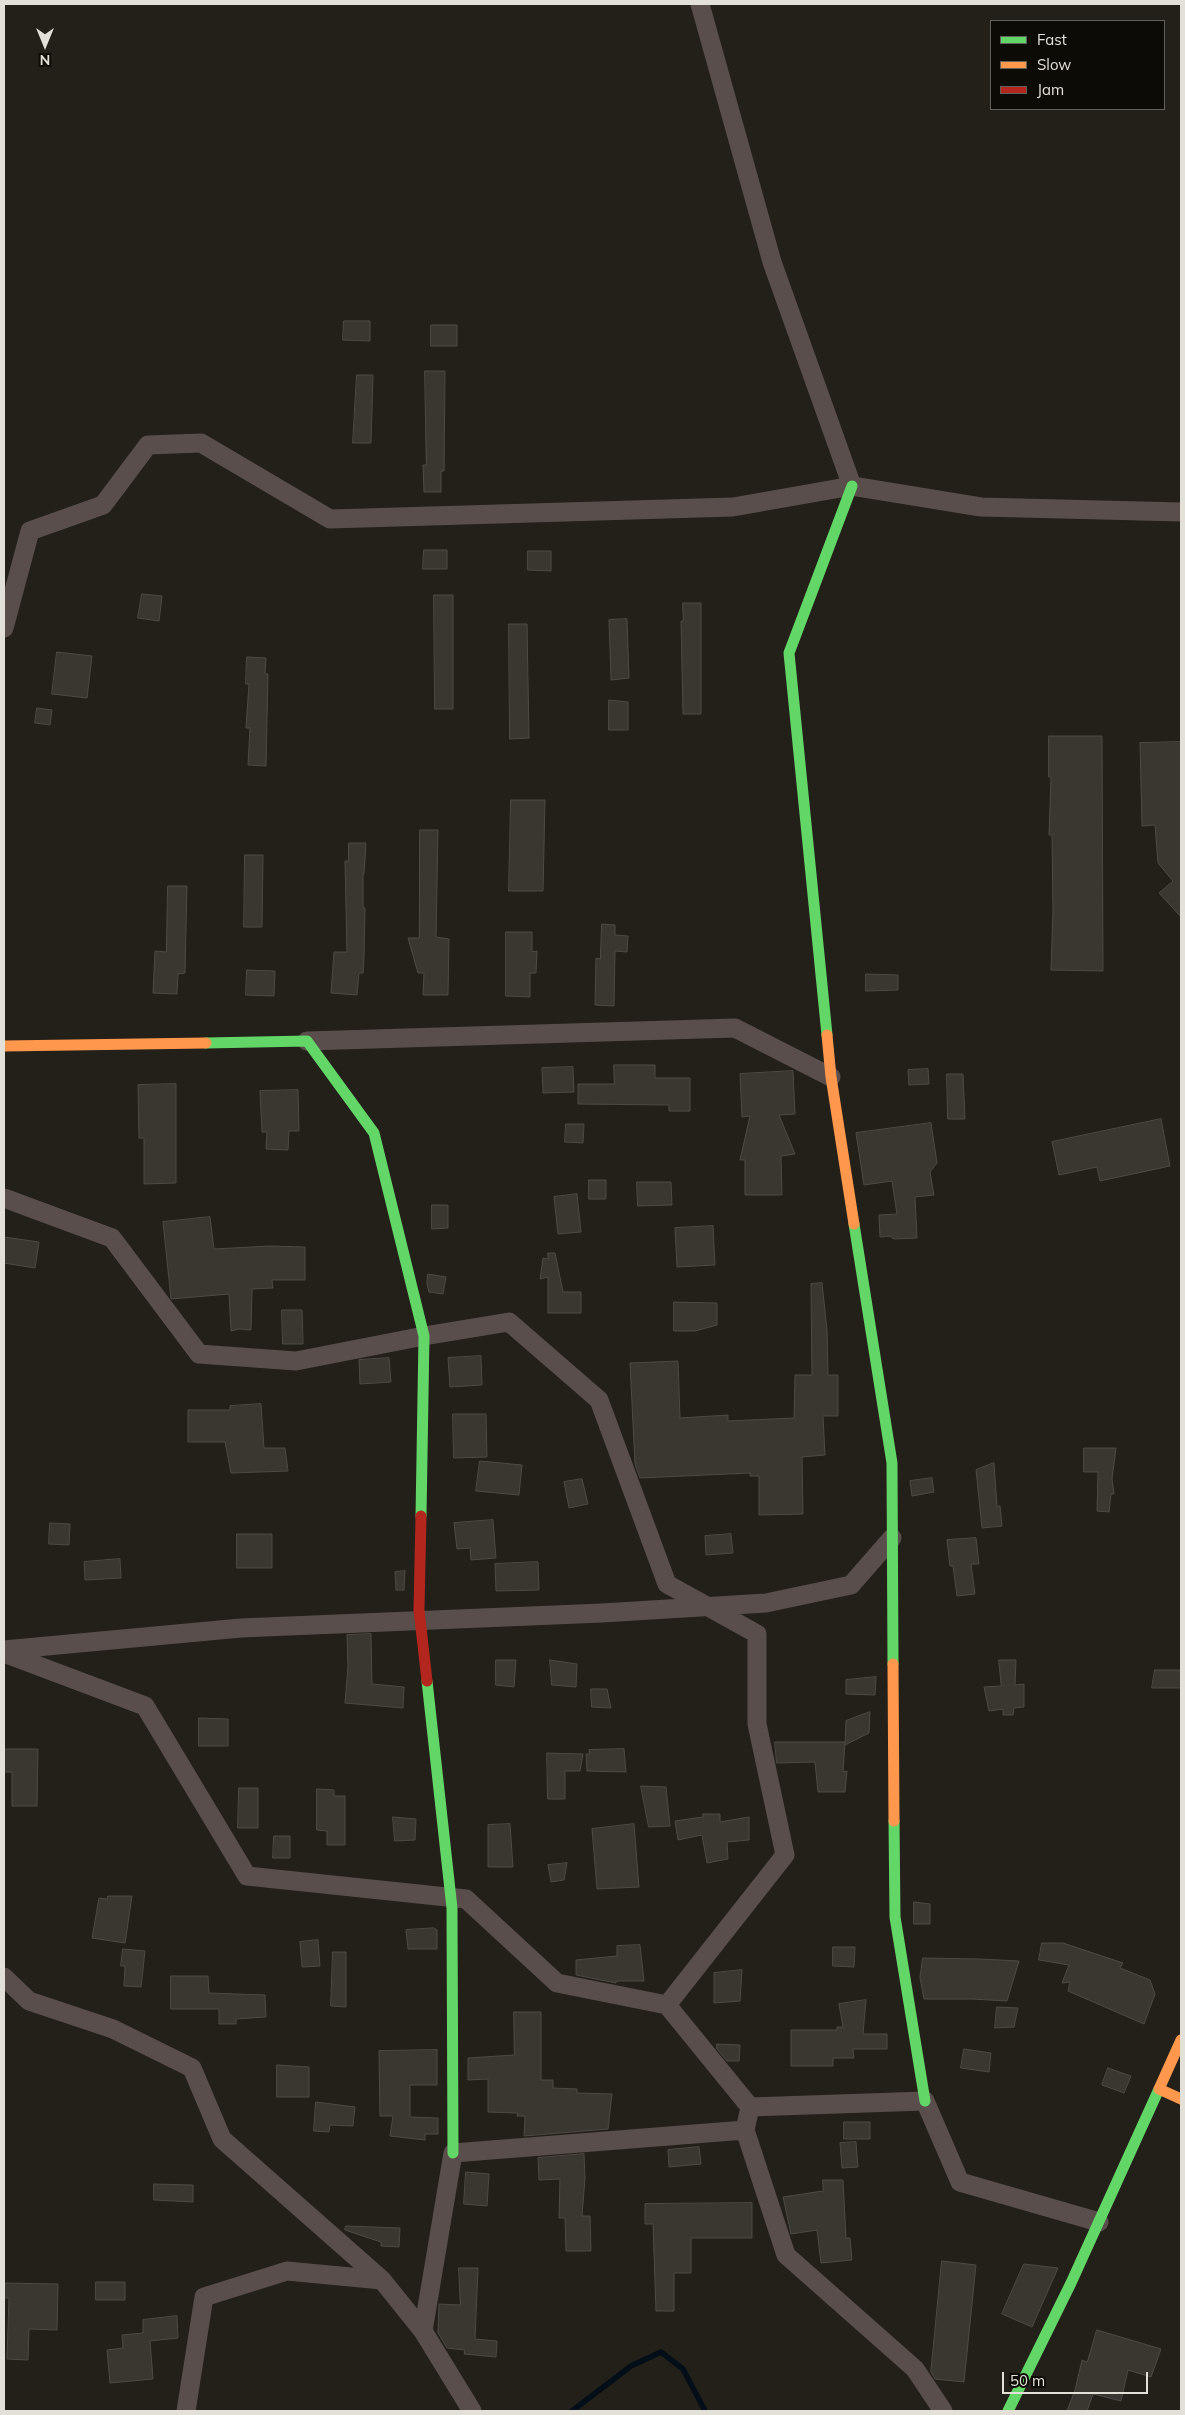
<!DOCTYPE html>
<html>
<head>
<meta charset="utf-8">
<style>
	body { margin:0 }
	#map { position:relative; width:1185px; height:2415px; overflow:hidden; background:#222018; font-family:Mulish,sans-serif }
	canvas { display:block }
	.frame { position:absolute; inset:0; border:5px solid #e2e0d7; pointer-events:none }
	.legend { position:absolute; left:990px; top:20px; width:175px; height:90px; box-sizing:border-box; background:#0d0b06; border:1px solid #62605a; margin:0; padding:6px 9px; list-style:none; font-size:15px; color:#e2e0d7 }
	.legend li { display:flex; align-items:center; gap:10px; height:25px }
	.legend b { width:25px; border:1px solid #62605a }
	.north { position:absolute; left:20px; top:20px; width:50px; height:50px; -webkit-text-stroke:4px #0d0b06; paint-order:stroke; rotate:180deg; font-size:14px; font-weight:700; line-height:20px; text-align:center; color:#e2e0d7 }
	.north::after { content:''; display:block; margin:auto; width:18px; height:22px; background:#e2e0d7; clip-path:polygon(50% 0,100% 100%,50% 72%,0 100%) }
	.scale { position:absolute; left:1002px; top:2372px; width:146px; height:22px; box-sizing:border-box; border:2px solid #e2e0d7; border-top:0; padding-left:6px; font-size:15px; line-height:18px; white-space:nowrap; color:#e2e0d7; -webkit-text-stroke:4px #0d0b06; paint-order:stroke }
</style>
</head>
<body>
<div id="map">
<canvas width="1185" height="2415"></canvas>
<div class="frame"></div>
<ul class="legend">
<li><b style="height:6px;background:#63d668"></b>Fast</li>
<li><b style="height:6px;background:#ff974d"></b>Slow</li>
<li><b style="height:6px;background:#b3261e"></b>Jam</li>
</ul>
<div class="north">N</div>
<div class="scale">50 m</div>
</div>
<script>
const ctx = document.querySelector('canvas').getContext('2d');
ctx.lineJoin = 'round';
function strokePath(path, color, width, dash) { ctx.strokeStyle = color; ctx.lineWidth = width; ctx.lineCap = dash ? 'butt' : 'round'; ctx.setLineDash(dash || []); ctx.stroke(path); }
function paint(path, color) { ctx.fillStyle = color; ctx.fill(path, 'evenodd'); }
strokePath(new Path2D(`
	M572 2411 631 2366 661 2352 683 2369 705 2411`), '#030e18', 5.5);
const building = new Path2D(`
	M344 321H370V341L343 340Z
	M431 325H457V346H431Z
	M425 371H445L444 471H441V492H424L423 465H426Z
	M357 375H373L371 443H353Z
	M424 550H447V569H423Z
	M528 551H551V571L528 570Z
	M142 594 162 596 159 621 138 618Z
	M434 595H453V709H435Z
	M683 603H701V714H683L681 621H683Z
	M627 619 629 678 611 680 609 620Z
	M509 624H527L529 738 510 739Z
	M57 652 92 656 87 698 52 694Z
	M247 657 266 658 265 674H268L266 766 248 765 250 728H246L249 684H246Z
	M609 700 628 702V730H609Z
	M37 708 52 710 50 725 35 723Z
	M1049 736H1102L1103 971 1051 970 1053 910 1052 835H1049L1051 777H1049Z
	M1181 742V917L1159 893 1173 881 1158 863 1155 825 1142 826 1140 743Z
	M511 800H545L543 891H509Z
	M420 830H438L436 937 449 939 448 995H423L424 973H418L408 938H419Z
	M349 843H366L364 874H363V907L365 908 364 957 363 973H359L357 995 331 993 334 952H347L345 861H348Z
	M245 855H263L262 927H244Z
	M168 886H187L185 973 178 974 177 994 153 993 155 951 166 952Z
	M602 924 615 925V935L628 936 627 952 615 951 614 1006 595 1005 596 958 600 959Z
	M506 932H532V952L537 951 536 973H530V997L506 996Z
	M247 970 275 971 274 996 246 995Z
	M866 974 898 975V990L866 991Z
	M614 1065H655V1078H690V1111H669V1105L578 1104V1084H614Z
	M573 1067 574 1092 543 1093 542 1068Z
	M928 1069 929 1084 909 1085 908 1070Z
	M793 1071 795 1114 779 1115 795 1154 781 1156 782 1195H745V1160H740L750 1116 742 1117 740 1074Z
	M947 1074H963L965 1119H948Z
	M176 1084V1183L144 1184V1138H139L138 1085Z
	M298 1090 299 1131H289L288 1150 266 1149 267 1132H262L260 1091Z
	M1161 1119 1170 1166 1100 1181 1097 1167 1059 1175 1052 1142Z
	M931 1123 937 1163 930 1172 934 1195 915 1197 917 1238 894 1239 890 1236 880 1237 879 1215 897 1214 892 1181 864 1185 856 1133Z
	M566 1124H584L583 1143 565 1142Z
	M589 1180H606V1199H589Z
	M637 1182H671L672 1205 638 1206Z
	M577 1194 581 1232 558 1234 554 1197Z
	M432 1205H448V1228L432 1229Z
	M210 1217 214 1249 270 1246 305 1247V1280H272L273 1288 252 1289 251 1330 239 1329 231 1331 229 1294 171 1299 163 1222Z
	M713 1226 715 1265 677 1267 675 1228Z
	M4 1237 39 1242 35 1268 4 1263Z
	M548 1253H555L563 1292H581V1313H548V1277L540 1279 543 1258 548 1259Z
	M428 1274 446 1277 443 1294 429 1292 427 1284Z
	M822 1283 827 1330 828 1375H838V1416H823L825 1455 802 1457 803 1514 759 1515V1476H750V1473L640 1478 635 1464 630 1363 678 1361 680 1418 728 1415V1421L794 1418 795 1375H812L811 1284Z
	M674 1302 717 1303V1325L695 1331H674Z
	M282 1310H302L303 1344H283Z
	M481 1356 482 1385 450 1387 448 1358Z
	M389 1358 391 1382 360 1384 359 1360Z
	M261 1404 264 1448H285L288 1471 231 1473 225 1442H188V1410H230V1406Z
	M453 1414H486L487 1457 454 1458Z
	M1084 1448H1116L1112 1479 1114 1494H1111L1109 1512 1097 1511 1098 1472H1084Z
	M480 1461 522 1465 519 1495 476 1491Z
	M994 1463 997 1506H1000L1002 1526 982 1528 976 1470Z
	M932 1478 934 1492 912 1496 910 1481Z
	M582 1479 588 1504 569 1508 564 1482Z
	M493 1520 496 1558 471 1560 470 1548 457 1549 454 1523Z
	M50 1523 70 1524 69 1545 49 1544Z
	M237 1534H272V1568H237Z
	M731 1534 733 1553 706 1555 705 1536Z
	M976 1538 979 1564H971L975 1594 957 1596 953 1566H950L947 1540Z
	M120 1559 121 1578 85 1580 84 1562Z
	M538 1562 539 1590 496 1591 495 1564Z
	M405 1571 404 1590H396L395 1572Z
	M371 1634 372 1684 404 1687 403 1708 345 1703 348 1667 347 1635Z
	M496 1660H516L514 1687 496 1685Z
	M550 1660 577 1664 576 1687 552 1685Z
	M999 1660H1016L1015 1685 1024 1684V1707L1014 1708 1013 1715H1003V1709L989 1711 984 1687 1001 1686Z
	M1155 1670H1181V1688H1152Z
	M876 1677 875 1695 846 1694V1680Z
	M591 1689H607L611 1708 592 1707Z
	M870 1712 869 1733 845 1745 846 1721Z
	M199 1718 228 1719V1746H199Z
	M775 1742H845L843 1772 847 1771 845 1792H818L815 1762 777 1763Z
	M4 1749H38L37 1806H12V1772H4Z
	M624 1749 626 1772 587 1771 586 1754H590L589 1750Z
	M547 1753 583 1754 580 1771H565V1799H548Z
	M641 1786 666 1787 670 1826 649 1827Z
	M239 1788H258V1828H238Z
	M317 1789 334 1790V1796H345V1845H327V1831L317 1830Z
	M703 1814H720V1822L749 1817V1840L727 1842 728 1859 707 1863 702 1835 678 1840 675 1821 703 1817Z
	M393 1817 416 1819 415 1840 395 1841Z
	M510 1824 513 1867H488V1825Z
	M634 1824 639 1887 597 1889 592 1829Z
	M274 1836H290V1858H273Z
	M567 1863 564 1880 551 1882 548 1865Z
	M108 1896H132L125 1943 92 1938 99 1898 107 1899Z
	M914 1902 930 1904V1924H914Z
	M434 1928 437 1930V1949H408L406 1930Z
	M318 1940 320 1966 302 1967 300 1942Z
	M1042 1943H1063L1123 1963 1120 1968 1150 1980 1155 1994 1144 2024 1068 1991 1070 1982 1062 1983 1069 1965 1039 1960Z
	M640 1945 644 1981H616V1983L576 1975V1960L617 1956V1946Z
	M833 1947H855L854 1967 833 1966Z
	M123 1949 145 1951 141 1987 124 1986 125 1966H121Z
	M333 1952H346V2007L331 2006Z
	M923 1958 980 1959 1019 1961 1007 2001 972 1999H924L920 1978Z
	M742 1970 740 2001 714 2003V1973Z
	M171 1976H208L209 1993 265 1995 266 2017 236 2019V2024H219V2009H171Z
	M866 2000 863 2034H887V2049H853L854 2058H833V2066H791V2030H837V2027H843L839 2004Z
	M997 2007 1018 2008 1014 2027 995 2028Z
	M514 2012H541V2080H553V2088L577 2089V2093L612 2094 608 2129 524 2136 525 2116H517L518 2113 488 2112V2079L468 2080V2058L514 2055Z
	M717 2044 740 2045 739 2061H727L717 2049Z
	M964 2049 991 2053 989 2072 961 2068Z
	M437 2050V2085H410V2117L438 2118V2134H425V2140L390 2136 393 2116H380L379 2051Z
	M277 2065 309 2067V2097H277Z
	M1108 2068 1131 2076 1124 2093 1102 2085Z
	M316 2102 355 2107 353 2126 330 2125 329 2132 314 2131Z
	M844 2122H870V2139H844Z
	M856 2142 858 2167 842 2168 840 2143Z
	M699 2147 701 2164 669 2167 668 2150Z
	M584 2154 585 2178 582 2216H590L591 2251H566L565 2218H559L560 2179 539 2180 538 2158Z
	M466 2172 489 2174 487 2206 464 2204Z
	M823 2180H843L846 2238H850L852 2260 821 2263 817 2230 791 2234 783 2197 823 2191Z
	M154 2184 193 2185V2202L154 2200Z
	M752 2203V2238H691V2273H674V2311H656L653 2224H645V2204Z
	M346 2226 400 2228 399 2247 381 2246V2242L345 2230Z
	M942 2261 976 2265 964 2382 935 2379 931 2372Z
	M1024 2264 1058 2268 1032 2327 1002 2314Z
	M459 2268H478L475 2339 497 2341 496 2357 464 2354 465 2350 447 2348 438 2333 439 2304 460 2305Z
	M96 2282H125V2300H96Z
	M4 2283 58 2284 57 2330 29 2329 28 2360 7 2359 9 2298H4Z
	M177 2316 178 2338 150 2341 153 2379 110 2383 107 2350 123 2348 122 2335 143 2333V2320Z
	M1097 2330 1161 2349 1151 2377 1128 2370 1121 2401 1093 2394 1087 2411H1067L1075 2390 1082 2360 1087 2362Z`);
paint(building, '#3a3731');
strokePath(building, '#4e4a45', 1);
strokePath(new Path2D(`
	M700 4 772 262 852 486 981 507 1181 512
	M4 628 30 531 103 505 148 445 201 443 330 519 733 507 852 486
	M307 1041 735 1028 831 1077
	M4 1198 112 1238 199 1354 296 1361 424 1336 509 1322 599 1400 667 1584 757 1634V1724L785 1855 667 2005
	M4 1650 241 1628 602 1613 766 1603 851 1585 892 1538
	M4 1653 145 1706 247 1876 466 1899 557 1983 667 2005 750 2107
	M4 1977 29 2001 113 2029 192 2068 222 2139 382 2280
	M745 2130 786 2255 915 2369 943 2411
	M423 2331 453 2153 745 2130 750 2107 925 2101 960 2182 1099 2222
	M186 2411 204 2297 287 2271 382 2280 423 2331 472 2411`), '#594e4c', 19);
strokePath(new Path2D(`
	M827 1035 789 653 852 486
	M206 1043 307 1041 374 1133 424 1336 421 1516
	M854 1224 892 1463 893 1664
	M427 1681 452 1908 453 2153
	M894 1821 895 1917 925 2101
	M1008 2411 1071 2283 1159 2089`), '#63d668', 11);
strokePath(new Path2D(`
	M827 1035 831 1077 854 1224
	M4 1046 206 1043
	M893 1664 894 1821
	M1181 2040 1159 2089 1181 2099`), '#ff974d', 11);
strokePath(new Path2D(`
	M421 1516 419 1610 427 1681`), '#b3261e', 11);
</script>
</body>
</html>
